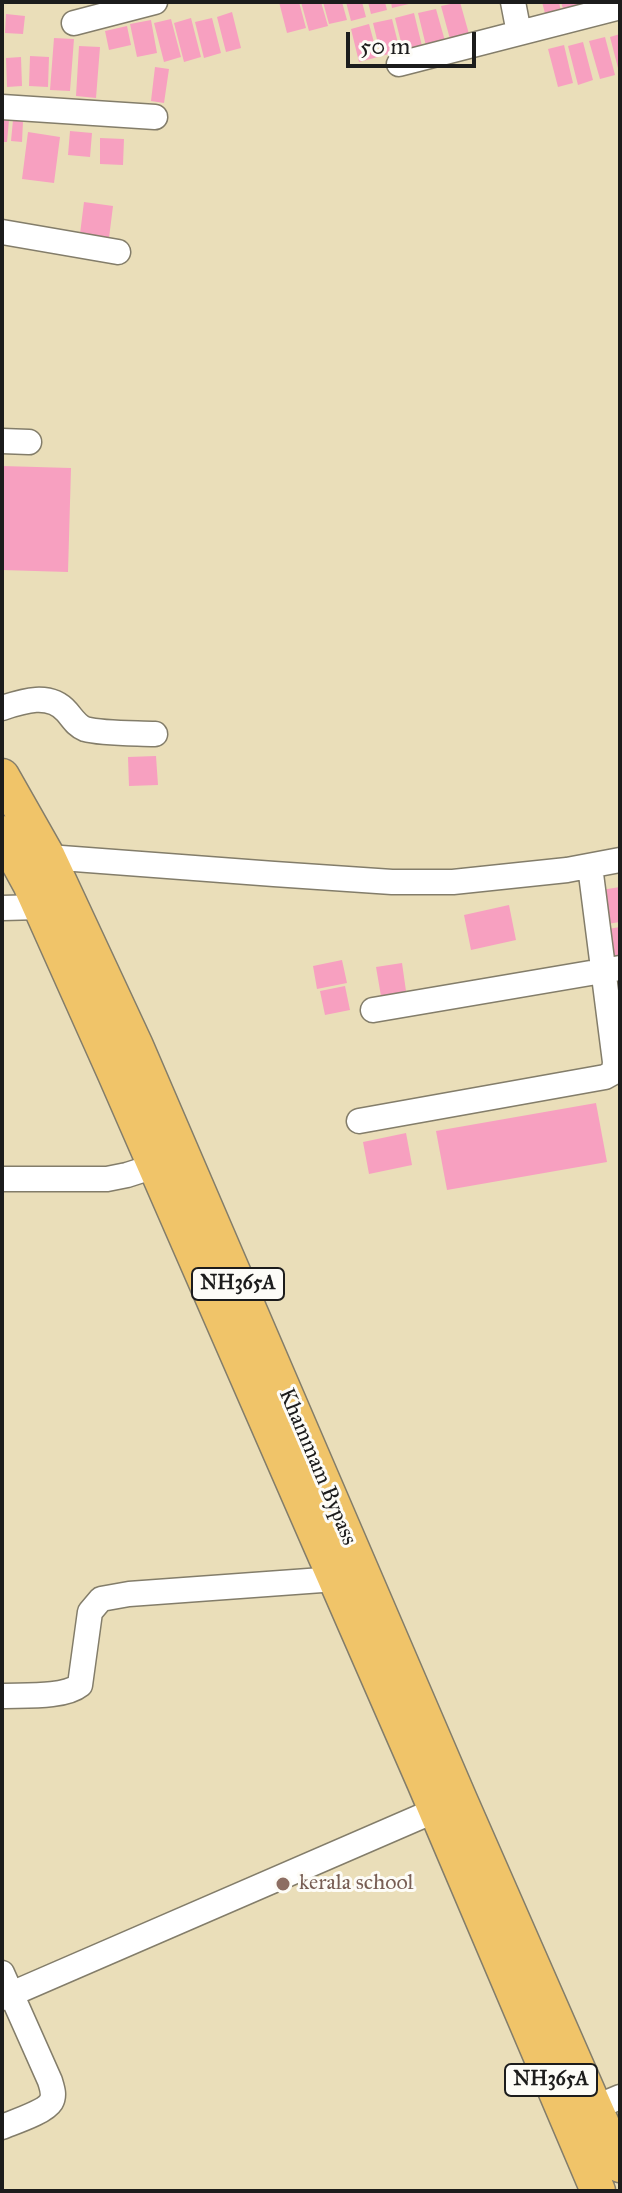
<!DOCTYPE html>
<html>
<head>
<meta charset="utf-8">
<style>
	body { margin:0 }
	#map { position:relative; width:622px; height:2193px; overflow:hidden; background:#eadeb9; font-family:"IM FELL Great Primer",serif }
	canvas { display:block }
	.frame { position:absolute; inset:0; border:4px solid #1c1c1c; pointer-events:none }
	.scale { position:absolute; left:346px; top:32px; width:130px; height:36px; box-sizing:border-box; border:4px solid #1c1c1c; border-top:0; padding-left:10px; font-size:24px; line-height:28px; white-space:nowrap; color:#1c1c1c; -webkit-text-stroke:6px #fdfcf7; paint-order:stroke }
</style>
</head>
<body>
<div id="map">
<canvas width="622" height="2193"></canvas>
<div class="frame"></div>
<div class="scale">50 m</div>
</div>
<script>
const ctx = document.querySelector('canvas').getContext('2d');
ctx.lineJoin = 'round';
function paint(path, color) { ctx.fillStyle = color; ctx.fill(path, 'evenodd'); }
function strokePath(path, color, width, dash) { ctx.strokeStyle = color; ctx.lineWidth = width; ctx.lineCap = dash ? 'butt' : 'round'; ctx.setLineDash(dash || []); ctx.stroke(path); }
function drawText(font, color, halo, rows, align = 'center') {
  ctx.font = font + ' "IM FELL Great Primer",serif'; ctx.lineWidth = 6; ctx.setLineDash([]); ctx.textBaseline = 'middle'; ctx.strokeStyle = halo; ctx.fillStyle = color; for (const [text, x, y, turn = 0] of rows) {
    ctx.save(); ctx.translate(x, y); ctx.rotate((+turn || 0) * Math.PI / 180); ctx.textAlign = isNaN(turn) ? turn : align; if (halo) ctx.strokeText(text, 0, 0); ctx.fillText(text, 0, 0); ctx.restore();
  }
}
paint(new Path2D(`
	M279 2H299L306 28 287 33Z
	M301 2H321L328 26 309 31Z
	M323 2H342L347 20 329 24Z
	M346 2H362L366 17 351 21Z
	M368 2H385L387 10 371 14Z
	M391 2H413V3L392 8Z
	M460 2 469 34 450 39 441 6Z
	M542 2H559L562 17 547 21Z
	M561 2H578L579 8 564 12Z
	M436 9 445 41 426 46 418 13Z
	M232 12 241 48 226 52 217 17Z
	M414 13 422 46 403 50 395 18Z
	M6 14 25 16 23 34 5 33Z
	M191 18 201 57 184 62 174 23Z
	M212 18 221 53 204 58 195 22Z
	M171 19 181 57 164 62 154 23Z
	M392 19 400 51 381 56 373 23Z
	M151 20 157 53 137 57 130 24Z
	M369 24 378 57 359 62 351 29Z
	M127 26 131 45 109 50 105 31Z
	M620 34V72H619L610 37Z
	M605 37 615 75 600 79 589 41Z
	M54 38 74 39 70 91 50 90Z
	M583 42 593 80 578 85 568 46Z
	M564 45 573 83 558 87 548 49Z
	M79 46 100 47 96 98 76 96Z
	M30 56 49 57 48 87 29 86Z
	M21 57 22 86 7 87 6 58Z
	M155 67 169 69 164 103 151 101Z
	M2 119 9 120 7 142H2Z
	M13 120 23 121 22 142 11 141Z
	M70 131 92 133 90 157 68 155Z
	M28 132 60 137 54 183 22 179Z
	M100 138 124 139 123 165 100 164Z
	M84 202 113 206 108 246 79 242Z
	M2 466 71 468 68 572 2 570Z
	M156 756 158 785 129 786 128 757Z
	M620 887V922L607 924 601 890Z
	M509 905 516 940 471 950 464 915Z
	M620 927V964L608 966 602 930Z
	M342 960 347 983 317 989 313 966Z
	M402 963 407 998 382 1002 376 967Z
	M345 986 350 1010 325 1015 320 991Z
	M596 1103 607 1162 447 1190 436 1131Z
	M406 1133 412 1165 369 1174 363 1142Z`), '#f7a0c0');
const minor = new Path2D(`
	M513 2 519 33
	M74 23 155 2
	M399 64 620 7
	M2 107 155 117
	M2 232 118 252
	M2 441 29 442
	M2 708C23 701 50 692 67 712 73 719 77 726 85 729 103 734 136 733 155 734
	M48 857 274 874 392 882H453L567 870 620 860
	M2 908 41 907
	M373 1010 620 968
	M359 1121 605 1077 614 1072 615 1062 590 866
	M2 1179H107L127 1175 155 1166
	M2 1696C23 1695 64 1698 80 1685L90 1612 101 1599 129 1594 336 1579
	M2 1973 50 2081C52 2088 55 2095 51 2102 45 2112 14 2122 2 2127
	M2 1998 436 1810
	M596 2107 620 2097`);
const highway = new Path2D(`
	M2 776 48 857 136 1046 460 1800 620 2165
	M2 833 30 884 115 1074 424 1782 598 2191`);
strokePath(minor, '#837d6a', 27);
strokePath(highway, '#837d6a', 37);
strokePath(minor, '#fff', 24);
strokePath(highway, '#f0c469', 34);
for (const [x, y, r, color] of [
	[283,1884,8,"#8d6e63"]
]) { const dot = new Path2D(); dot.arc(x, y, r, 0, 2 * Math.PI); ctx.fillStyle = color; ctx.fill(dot); strokePath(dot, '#fdfcf7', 3); }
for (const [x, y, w] of [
	[238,1284,92],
	[551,2080,92]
]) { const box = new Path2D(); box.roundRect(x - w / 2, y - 16, w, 32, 6); ctx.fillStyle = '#fdfcf7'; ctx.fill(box); strokePath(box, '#1c1c1c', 2); }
drawText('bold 20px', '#1c1c1c', null, [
	["NH365A",238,1284],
	["NH365A",551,2080]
]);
drawText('22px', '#1c1c1c', '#fdfcf7', [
	["Khammam Bypass",317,1467,67]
]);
drawText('22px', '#785e54', '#fdfcf7', [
	["kerala school",299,1884]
], 'left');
</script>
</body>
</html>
